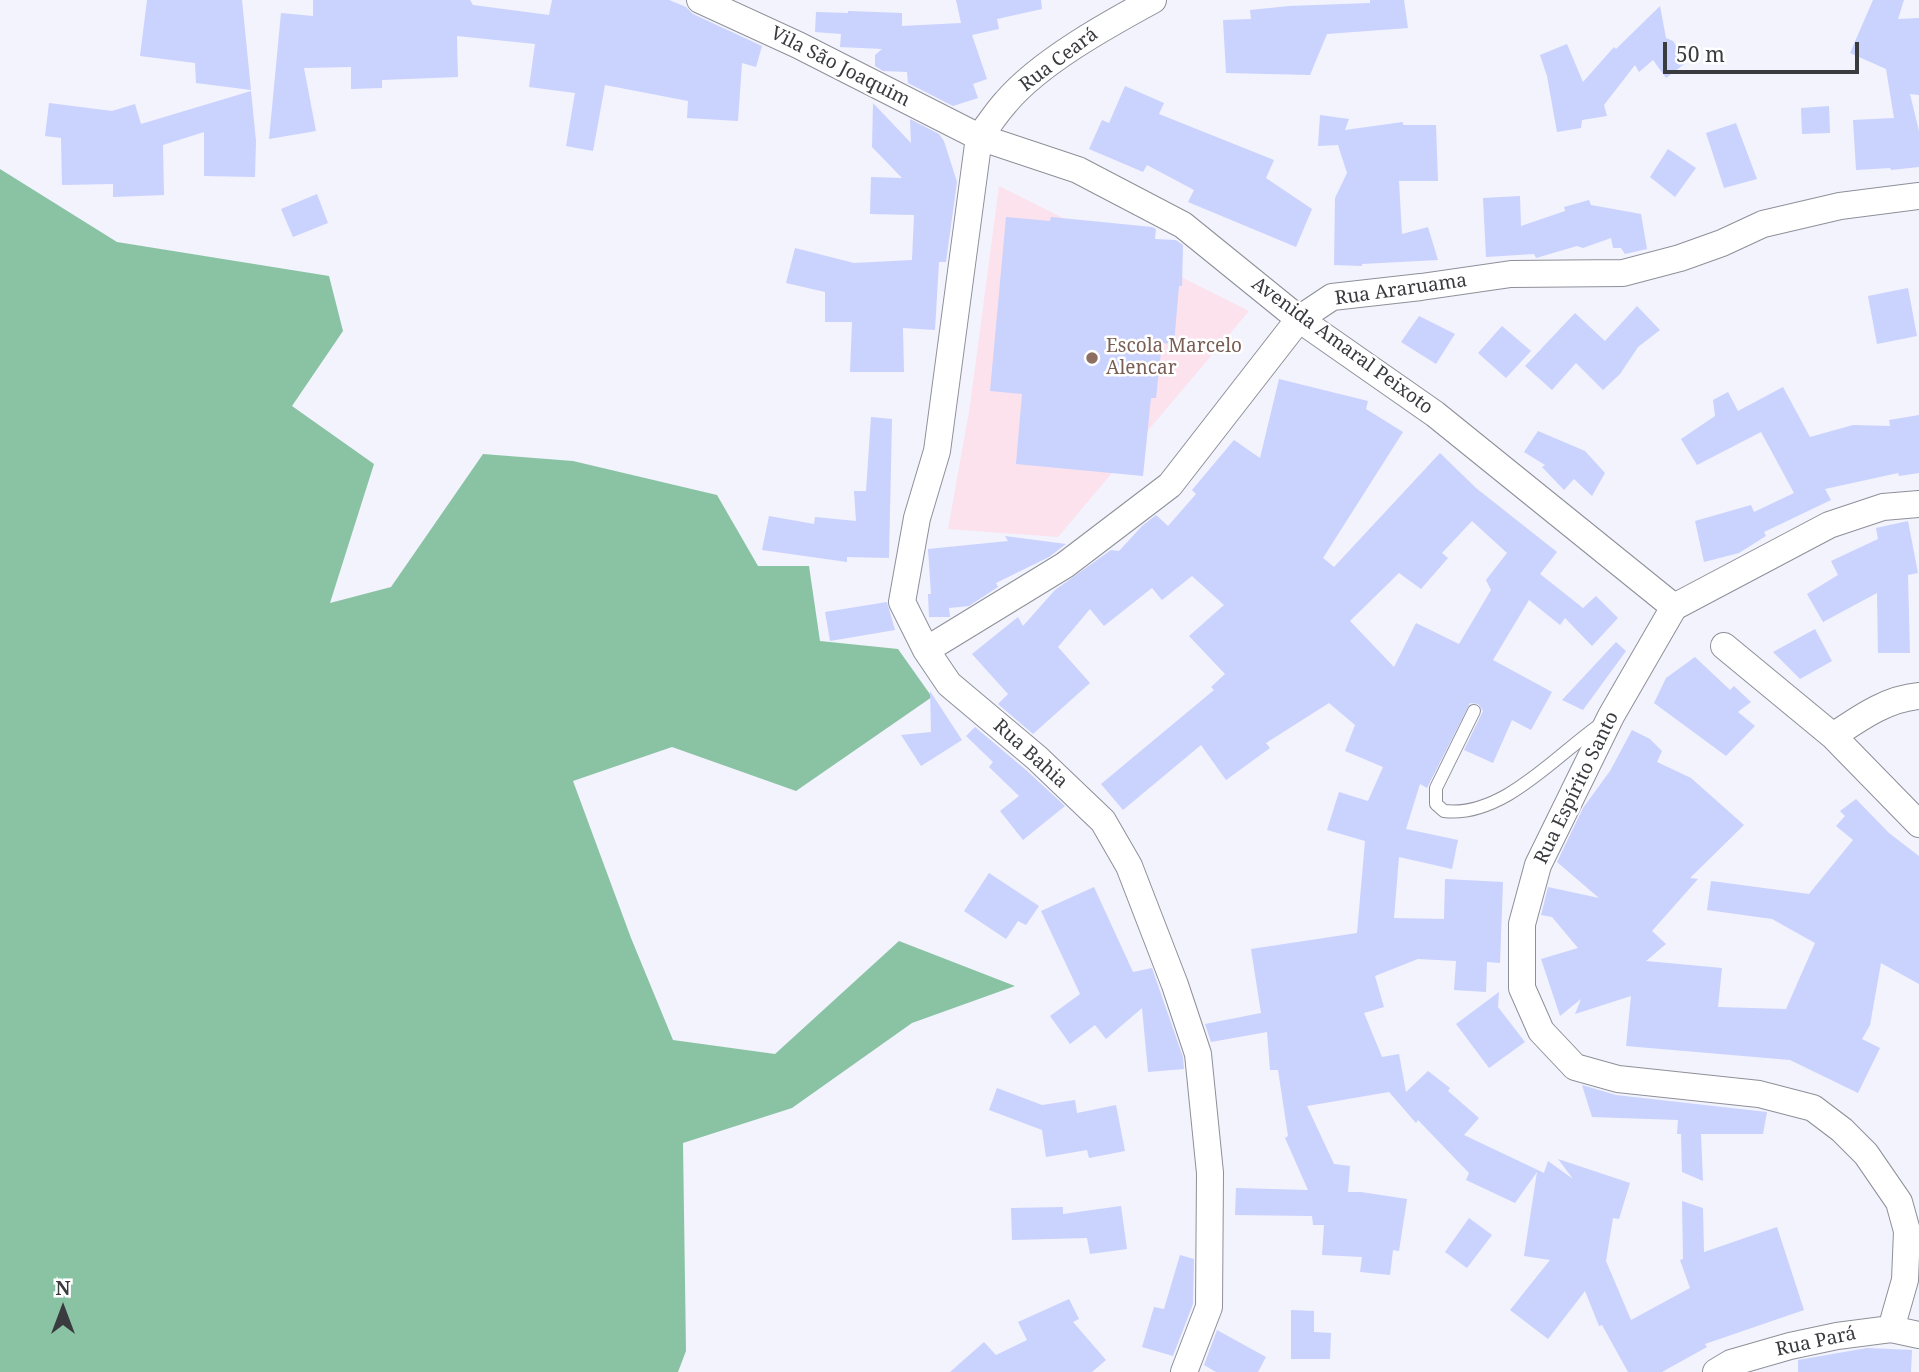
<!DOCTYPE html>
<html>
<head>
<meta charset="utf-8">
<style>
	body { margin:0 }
	#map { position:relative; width:1919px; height:1372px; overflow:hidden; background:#f2f3fd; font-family:"Noto Serif",serif }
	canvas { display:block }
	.north { position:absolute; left:28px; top:1274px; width:70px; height:70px; -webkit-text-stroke:5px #fff; paint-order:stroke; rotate:0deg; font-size:19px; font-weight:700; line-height:28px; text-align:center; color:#3a3b3f }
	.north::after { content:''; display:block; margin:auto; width:24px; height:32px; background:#3a3b3f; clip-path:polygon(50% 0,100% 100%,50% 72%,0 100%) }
	.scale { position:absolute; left:1663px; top:42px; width:196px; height:32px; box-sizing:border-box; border:4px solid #3a3b3f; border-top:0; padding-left:9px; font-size:21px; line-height:24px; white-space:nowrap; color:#3a3b3f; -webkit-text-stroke:5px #fff; paint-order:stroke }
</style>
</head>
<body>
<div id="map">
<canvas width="1919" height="1372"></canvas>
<div class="north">N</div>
<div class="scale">50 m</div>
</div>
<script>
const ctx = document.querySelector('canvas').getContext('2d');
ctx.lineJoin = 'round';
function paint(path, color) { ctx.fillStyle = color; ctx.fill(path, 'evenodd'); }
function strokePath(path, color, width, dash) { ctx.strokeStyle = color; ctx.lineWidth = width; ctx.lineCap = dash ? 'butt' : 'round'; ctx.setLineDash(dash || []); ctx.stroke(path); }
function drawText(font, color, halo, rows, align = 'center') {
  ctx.font = font + ' "Noto Serif",serif'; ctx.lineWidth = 5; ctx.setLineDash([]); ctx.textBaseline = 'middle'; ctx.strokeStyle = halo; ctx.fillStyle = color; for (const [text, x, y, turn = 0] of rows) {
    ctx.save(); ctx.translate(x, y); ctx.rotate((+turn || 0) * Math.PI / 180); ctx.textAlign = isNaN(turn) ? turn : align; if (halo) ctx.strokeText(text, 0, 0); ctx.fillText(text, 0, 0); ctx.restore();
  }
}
paint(new Path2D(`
	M999 186 1249 311 1058 537 948 529 970 406Z`), '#fbe2ed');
paint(new Path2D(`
	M0 169 117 242 329 276 343 331 292 406 374 464 330 603 391 587 483 454 573 461 717 495 758 566H809L820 641 898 649 932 697 796 791 672 747 573 781 631 938 673 1040 775 1054 899 941 1015 986 912 1023 792 1108 683 1143 686 1351 678 1372H0Z`), '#8ac3a3');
paint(new Path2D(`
	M147 0H242L251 90 196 83 195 63 140 56Z
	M313 0H470L473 5 549 15 552 0H669L686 7 693 14 762 46 756 67 742 63 738 121 687 118 688 101 605 85 593 151 566 146 575 93 529 87 535 44 457 36 458 77 382 80V88L351 89V67L304 68 316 131 269 139 281 13 313 16Z
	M956 0H1041L1042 9 997 19 999 29 972 35 987 79 973 84 978 98 953 106 908 83 907 72 883 71 875 66V55L882 49 840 47 841 34 815 32 816 12 848 13V11L902 13V26L961 23Z
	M1370 0H1404L1408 28 1327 34 1310 75 1226 73 1223 20 1251 19 1250 10 1289 6 1370 3Z
	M1873 0H1904L1898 19 1919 18V95L1910 94 1919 131V167L1891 170 1890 168 1856 170 1853 120 1894 118 1886 69 1850 53Z
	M1660 6 1666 38 1673 41 1687 62 1666 78 1653 60 1639 72 1635 65 1604 105 1607 116 1582 120 1581 128 1557 132 1547 76 1540 55 1567 44 1583 82 1614 47 1616 49Z
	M1125 86 1164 103 1159 114 1274 160 1266 178 1312 209 1296 247 1188 202 1194 190 1147 165 1143 172 1089 149 1102 120 1109 123Z
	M251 91 256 141 255 177 204 176V132L163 145 164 195 113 197V184L62 185 61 138 45 136 49 103 112 111 135 104 141 124Z
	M873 103 911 143 910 119 939 134 944 141 957 182 946 262H939L935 330 903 328 904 372H850L852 322H825V292L786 283 795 248 854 263 912 260 914 215 870 214 871 177 902 178 872 147Z
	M1829 106 1830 133 1802 134 1801 108Z
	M1320 115 1349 119 1345 130 1403 122V125H1436L1438 181H1399L1402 234 1428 227 1438 260 1362 264V266L1334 265 1335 198 1347 173 1338 145 1318 146Z
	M1736 123 1757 179 1724 188 1706 133Z
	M1668 149 1696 168 1675 197 1650 177Z
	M317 194 328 223 293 237 281 209Z
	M1520 196 1521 226 1565 211 1564 207 1589 200 1591 205 1641 214 1647 249 1625 254 1621 248H1613L1611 238 1583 248 1577 246 1536 258 1534 254 1486 257 1483 198Z
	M1006 217 1050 221 1051 217 1152 227 1156 229 1155 239 1176 240 1183 245 1182 286H1179L1174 344 1162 343 1156 398H1151L1143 476 1016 464 1022 394 990 391Z
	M1908 288 1917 336 1877 344 1868 296Z
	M1637 306 1660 330 1638 347 1620 374 1603 390 1576 363 1552 390 1525 366 1575 313 1605 341Z
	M1419 316 1455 334 1436 364 1401 342Z
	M1502 326 1531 351 1506 378 1478 353Z
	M1279 379 1368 401 1366 409 1403 432 1323 558 1334 567 1440 453 1476 488 1557 552 1540 574 1583 608 1596 596 1618 618 1592 646 1565 618 1560 625 1529 600 1493 660 1552 692 1531 730 1512 720 1493 763 1464 750 1483 711 1478 704 1470 703 1427 788 1420 784 1406 829 1458 840 1452 869 1399 857 1394 918 1444 919 1445 879 1503 882 1500 963 1487 962 1486 992 1454 990 1456 961 1418 959 1375 976 1384 1007 1364 1013 1382 1057 1399 1054 1406 1092 1428 1071 1450 1088 1448 1091 1479 1118 1464 1135 1544 1173 1548 1161 1573 1179 1558 1159 1630 1183 1619 1219 1613 1218 1606 1261 1631 1320 1690 1288 1680 1260 1683 1259 1682 1201 1703 1208 1704 1252 1777 1227 1804 1310 1705 1344 1707 1347 1662 1372H1628L1602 1325 1599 1326 1585 1291 1548 1339 1510 1310 1550 1260 1524 1256 1537 1172 1515 1203 1466 1180 1469 1173 1418 1120 1416 1123 1389 1092 1307 1106 1334 1164 1350 1166 1348 1192H1361L1407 1199 1399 1251 1393 1250 1390 1275 1360 1272 1362 1257 1322 1255 1324 1225H1313L1312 1216 1235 1215 1236 1188 1308 1190 1285 1138 1288 1136 1278 1070H1270L1267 1032 1211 1042 1205 1024 1261 1013 1251 949 1357 933 1365 841 1327 830 1339 792 1368 801 1383 767 1345 751 1355 725 1329 703 1266 743 1270 748 1226 780 1201 745 1123 810 1101 784 1214 690 1211 687 1225 674 1189 636 1224 605 1192 576 1162 600 1152 588 1104 626 1090 609 1058 647 1090 683 1033 734 998 704 1008 694 972 654 1018 617 1023 626 1055 590 1111 550 1119 551 1142 526 1156 515 1168 526 1196 494 1192 490 1234 440 1260 458ZM1472 521 1507 553 1486 580 1491 590 1459 644 1416 623 1394 667 1350 621 1399 573 1421 589 1448 558 1442 553Z
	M1783 387 1810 437 1853 425 1890 426 1889 420 1919 415V473L1899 476 1898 473 1825 489 1831 500 1764 532 1766 536 1739 553 1704 562 1695 521 1751 505 1754 512 1794 493 1761 432 1697 465 1681 439 1715 416 1713 400 1728 392 1738 411Z
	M871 417 892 419 889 558 847 557V562L762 550 769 516 814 524 815 517 856 521 854 491H866Z
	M1538 431 1585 451 1605 473 1592 496 1574 479 1564 490 1542 467 1545 465 1524 452Z
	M1908 521 1918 573 1908 575 1910 653H1878L1877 593 1823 622 1807 594 1838 575 1831 561 1878 539 1876 528Z
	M1005 536 1066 544 1049 557 996 583 998 587 969 606 949 608 950 617H929L928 594H931L928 549 1008 541Z
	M887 602 895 630 830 641 825 612Z
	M1815 629 1832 661 1800 679 1773 652Z
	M1616 642 1626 651 1583 710 1562 700Z
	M1695 657 1730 690 1734 686 1751 702 1738 712 1755 726 1726 756 1654 703 1666 678Z
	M930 691 962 740 921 766 901 735 931 732Z
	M975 727 1026 770 1065 806 1023 840 1000 811 1019 796 989 767 993 762 966 736Z
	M1632 730 1650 739 1662 751 1657 762 1691 778 1744 825 1690 878 1698 879 1652 931 1666 944 1646 961 1722 968 1718 1007 1786 1009 1815 943 1772 919 1707 910 1711 881 1809 894 1853 840 1836 826 1845 816 1840 811 1856 799 1889 833 1919 856V984L1881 963 1870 1025 1862 1039 1880 1048 1858 1093 1790 1060 1626 1046 1631 996 1575 1014 1581 999 1560 1016 1541 959 1578 948 1552 917 1541 915 1548 887 1599 898 1557 862 1583 808 1610 771Z
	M989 873 1039 906 1026 925 1018 921 1006 939 964 911Z
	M1094 887 1133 972 1152 968 1183 1057 1184 1069 1148 1072 1142 1008 1106 1039 1095 1025 1070 1044 1050 1016 1080 994 1041 911Z
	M1499 992 1498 1007 1525 1042 1489 1068 1456 1024Z
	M1582 1085 1616 1095 1767 1112 1763 1134H1701L1703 1181 1682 1172 1681 1134H1677L1678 1120 1592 1117Z
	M997 1088 1042 1105 1075 1100 1077 1113 1116 1105 1125 1151 1089 1158 1087 1150 1046 1157 1042 1130 989 1110Z
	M1121 1206 1127 1249 1090 1254 1087 1238 1012 1240 1011 1208 1063 1207V1214Z
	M1469 1218 1492 1235 1467 1268 1445 1252Z
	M1180 1255 1194 1259 1193 1304 1173 1356 1142 1347 1154 1307 1164 1309Z
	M1069 1299 1079 1319 1073 1322 1106 1360 1092 1372H950L984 1342 996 1355 1027 1340 1018 1322Z
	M1291 1310 1314 1311V1332L1331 1333 1330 1359H1291Z
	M1217 1330 1266 1357 1258 1372H1216L1204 1365Z
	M1867 1348 1912 1350 1911 1372H1798V1360Z`), '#cad2fe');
const lane = new Path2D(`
	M1474 711 1436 788V804L1444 811C1503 818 1556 755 1601 724`);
const street = new Path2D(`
	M700 0 798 45 979 137 1078 170 1183 225 1299 319 1435 414 1674 607
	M1153 0C1107 25 1040 62 1006 102 996 113 988 126 979 137L937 451 917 518 902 602 926 650 949 684 1037 758 1103 821 1129 866 1175 985 1198 1054 1210 1173 1209 1307 1184 1372
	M1724 646 1833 736 1919 824
	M926 650 1065 565 1170 485 1299 319 1332 297 1421 287 1511 274 1623 273 1680 258 1722 243 1763 224 1840 206 1919 196
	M1833 736C1860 718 1886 699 1919 696
	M1891 1329 1905 1280 1907 1231 1899 1202 1866 1154 1842 1130 1813 1108 1759 1094 1618 1079 1575 1067 1541 1031 1522 988V924L1538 865 1611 716 1674 607 1829 525 1883 507 1919 504
	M1716 1372 1731 1363 1790 1346 1837 1336 1891 1329 1919 1335`);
strokePath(lane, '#8e9099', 14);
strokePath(street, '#8e9099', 28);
strokePath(lane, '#fff', 12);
strokePath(street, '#fff', 26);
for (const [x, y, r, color] of [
	[1092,358,7,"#8d6e63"]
]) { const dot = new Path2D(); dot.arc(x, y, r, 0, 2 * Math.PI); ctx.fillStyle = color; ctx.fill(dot); strokePath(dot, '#fff', 2.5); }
drawText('19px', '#3a3b3f', '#fff', [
	["Rua Ceará",1059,60,-37],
	["Vila São Joaquim",840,67,27],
	["Rua Araruama",1401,290,-8],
	["Avenida Amaral Peixoto",1342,346,36],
	["Rua Bahia",1030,754,42],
	["Rua Espírito Santo",1577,788,-64],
	["Rua Pará",1816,1342,-12]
]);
drawText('19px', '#785e54', '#fff', [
	["Escola Marcelo",1106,347],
	["Alencar",1106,369]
], 'left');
</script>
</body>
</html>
